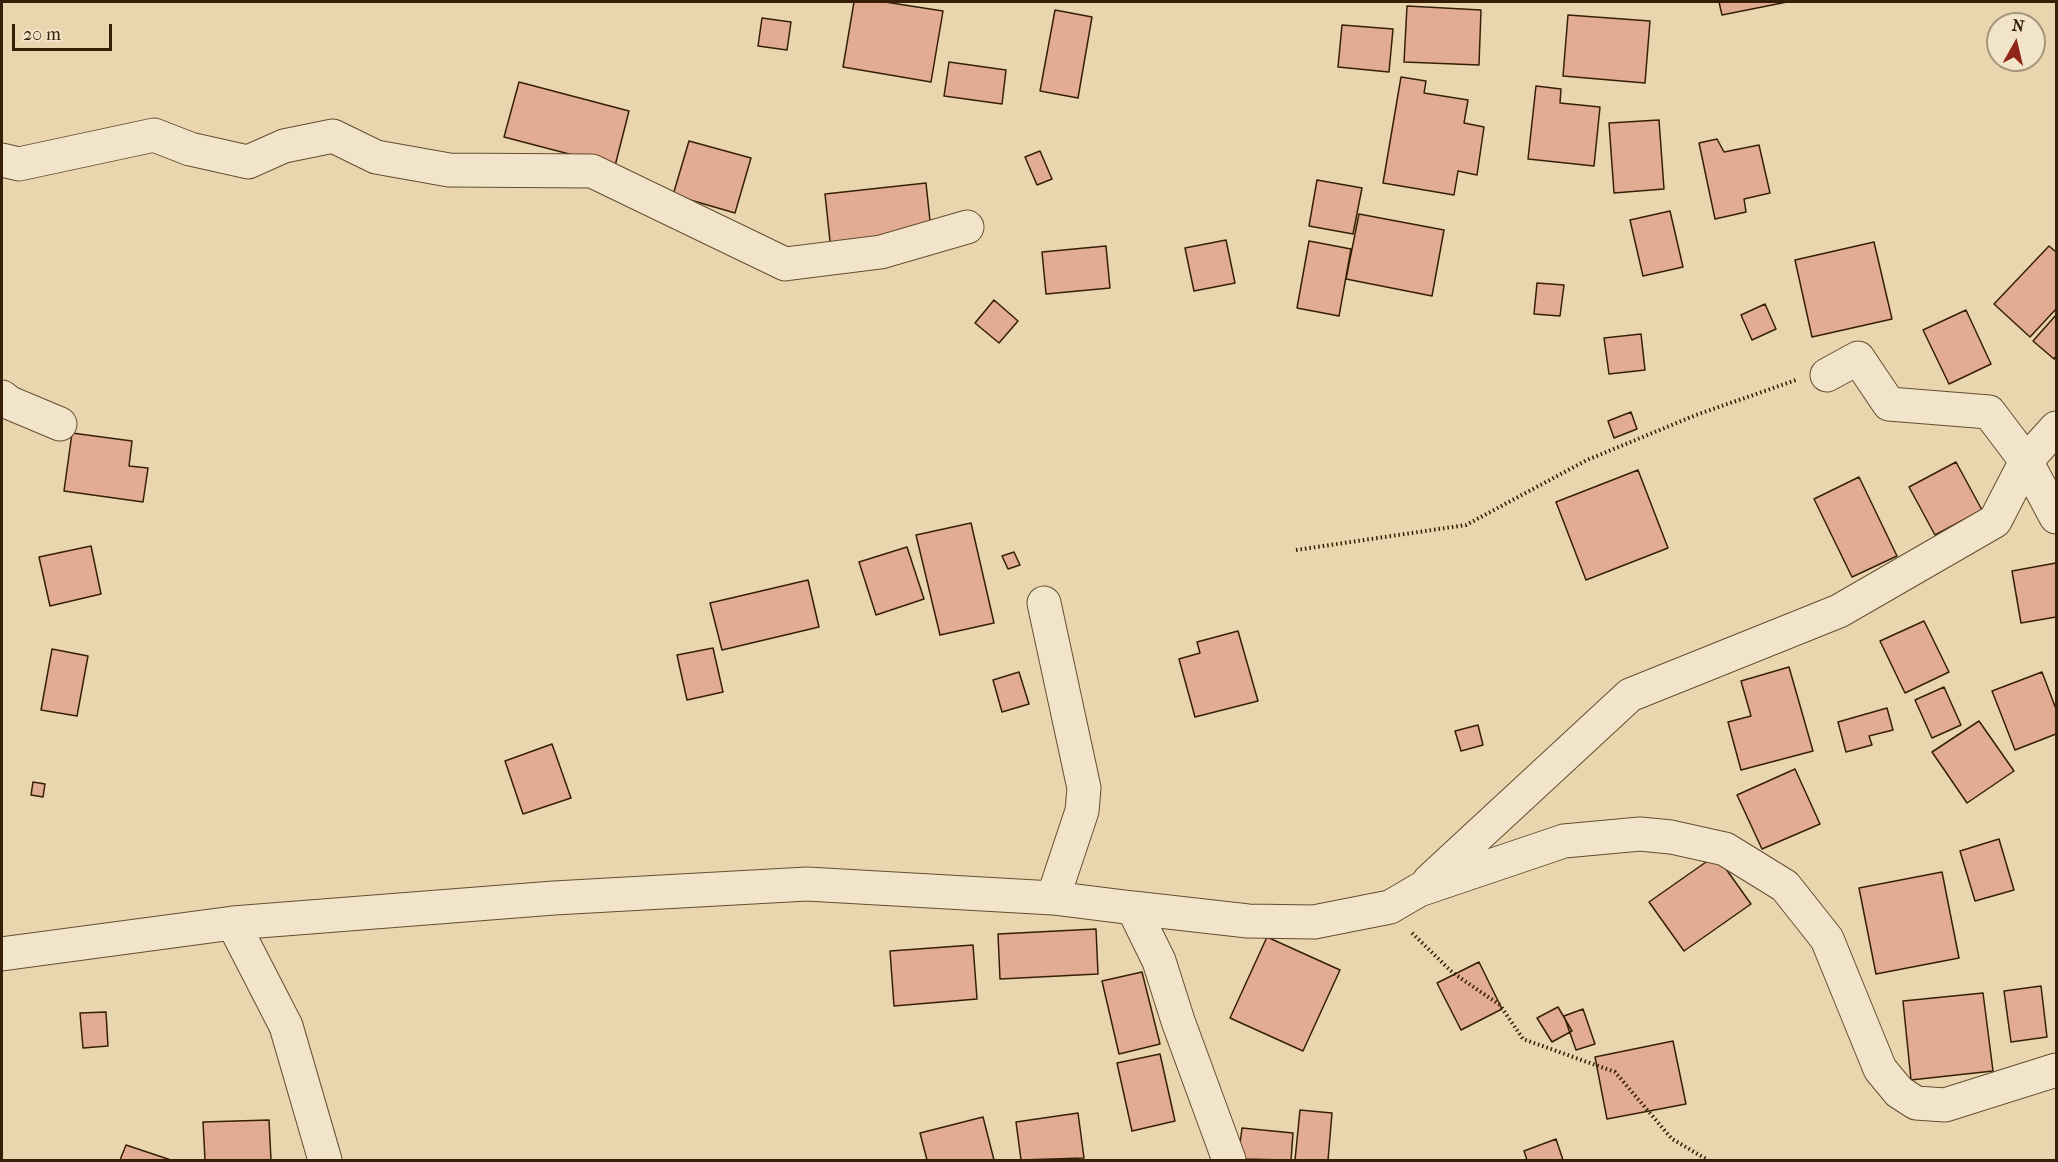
<!DOCTYPE html>
<html>
<head>
<meta charset="utf-8">
<style>
	body { margin:0 }
	#map { position:relative; width:2058px; height:1162px; overflow:hidden; background:#e9d6ae; font-family:"IM FELL French Canon",serif }
	canvas { display:block }
	.frame { position:absolute; inset:0; border:3px solid #371f07; pointer-events:none }
	.north { position:absolute; left:1986px; top:12px; width:60px; height:60px; box-sizing:border-box; background:#f1e4ca; border:2px solid #a7957c; border-radius:50%; rotate:8deg; font-size:16px; font-weight:700; line-height:24px; text-align:center; color:#371f07 }
	.north::after { content:''; display:block; margin:auto; width:21px; height:27px; background:#8f2418; clip-path:polygon(50% 0,100% 100%,50% 72%,0 100%) }
	.scale { position:absolute; left:12px; top:24px; width:100px; height:27px; box-sizing:border-box; border:3px solid #371f07; border-top:0; padding-left:8px; font-size:18px; line-height:21px; white-space:nowrap; color:#371f07; -webkit-text-stroke:4px #f1e4ca; paint-order:stroke }
</style>
</head>
<body>
<div id="map">
<canvas width="2058" height="1162"></canvas>
<div class="frame"></div>
<div class="north">N</div>
<div class="scale">20 m</div>
</div>
<script>
const ctx = document.querySelector('canvas').getContext('2d');
ctx.lineJoin = 'round';
function paint(path, color) { ctx.fillStyle = color; ctx.fill(path, 'evenodd'); }
function strokePath(path, color, width, dash) { ctx.strokeStyle = color; ctx.lineWidth = width; ctx.lineCap = dash ? 'butt' : 'round'; ctx.setLineDash(dash || []); ctx.stroke(path); }
const building = new Path2D(`
	M854 2H885L943 11 931 82 843 67Z
	M1719 2H1787L1722 15Z
	M1407 6 1481 10 1479 65 1404 62Z
	M1055 10 1092 17 1078 98 1040 91Z
	M1568 15 1650 21 1645 83 1563 76Z
	M762 18 791 22 787 50 758 46Z
	M1342 25 1393 29 1389 72 1338 67Z
	M949 62 1006 70 1002 104 944 96Z
	M1401 77 1426 81 1424 93 1468 100 1464 123 1484 127 1477 175 1458 171 1454 195 1383 183Z
	M519 82 629 111 615 166 504 137Z
	M1536 86 1561 89 1560 103 1600 107 1594 166 1528 159Z
	M1659 120 1664 189 1614 193 1609 123Z
	M1717 139 1724 152 1759 145 1770 193 1744 199 1746 212 1715 219 1699 143Z
	M689 141 751 158 735 213 673 195Z
	M1040 151 1052 179 1037 185 1025 157Z
	M1317 180 1362 188 1353 234 1309 226Z
	M926 183 933 249 832 260 825 194Z
	M1670 211 1683 267 1643 276 1630 220Z
	M1359 214 1444 230 1432 296 1346 279Z
	M1226 240 1235 283 1194 291 1185 248Z
	M1309 241 1351 249 1339 316 1297 308Z
	M1874 242 1892 319 1812 337 1795 260Z
	M1106 246 1110 288 1046 294 1042 252Z
	M2049 246 2056 252V309L2030 337 1994 304Z
	M1537 283 1564 285 1560 316 1534 314Z
	M994 300 1018 321 999 343 975 323Z
	M1765 304 1776 329 1752 340 1741 315Z
	M1966 310 1991 364 1949 384 1923 330Z
	M2056 315V356L2054 359 2033 341Z
	M1641 334 1645 370 1609 374 1604 338Z
	M1631 412 1637 429 1614 438 1608 421Z
	M72 433 132 441 129 466 148 468 143 502 64 491Z
	M1956 462 1982 510 1935 535 1909 487Z
	M1638 470 1668 548 1586 580 1556 502Z
	M1859 477 1897 556 1852 577 1814 499Z
	M971 523 994 623 940 635 916 535Z
	M91 546 101 594 50 606 39 557Z
	M907 547 924 599 876 615 859 562Z
	M1014 552 1020 565 1008 569 1002 556Z
	M2056 563V617L2021 623 2012 571Z
	M808 580 819 627 722 650 710 603Z
	M1924 621 1949 672 1905 693 1880 641Z
	M1238 631 1258 701 1195 717 1179 659 1200 653 1197 642Z
	M713 648 723 692 687 700 677 655Z
	M52 649 88 656 77 716 41 710Z
	M1789 667 1813 751 1741 770 1728 722 1751 716 1741 681Z
	M1019 672 1029 704 1002 712 993 680Z
	M2042 672 2056 709V734L2015 750 1992 691Z
	M1944 687 1961 725 1932 738 1915 700Z
	M1887 708 1893 730 1869 736 1872 745 1846 752 1838 722Z
	M1979 721 2014 771 1967 803 1932 752Z
	M1478 725 1483 745 1461 751 1455 731Z
	M552 744 571 798 523 814 505 761Z
	M1795 769 1820 824 1762 849 1737 795Z
	M33 782 45 784 43 797 31 795Z
	M1999 839 2014 890 1975 901 1960 851Z
	M1716 855 1751 904 1684 951 1649 902Z
	M1942 872 1959 958 1876 974 1859 888Z
	M1096 929 1098 974 1000 979 998 934Z
	M1267 937 1340 970 1303 1051 1230 1018Z
	M973 945 977 999 894 1006 890 951Z
	M1479 962 1502 1009 1461 1030 1437 983Z
	M1142 972 1160 1044 1119 1054 1102 981Z
	M2041 986 2047 1037 2011 1042 2004 991Z
	M1983 993 1993 1071 1911 1080 1903 1001Z
	M1558 1007 1572 1031 1552 1042 1537 1018Z
	M1583 1009 1595 1044 1576 1050 1564 1016Z
	M106 1012 108 1046 83 1048 80 1013Z
	M1673 1041 1686 1104 1607 1119 1595 1057Z
	M1160 1054 1175 1121 1132 1131 1117 1063Z
	M1300 1110 1332 1113 1328 1160H1295Z
	M1078 1113 1084 1158 1021 1160 1016 1122Z
	M983 1117 994 1160H927L920 1133Z
	M269 1120 271 1160H205L203 1122Z
	M1242 1128 1293 1133 1291 1160 1238 1159Z
	M1556 1139 1563 1160H1527L1524 1151Z
	M126 1145 171 1160H120Z`);
paint(building, '#e1ac91');
strokePath(building, '#371f07', 1.5);
const minor = new Path2D(`
	M2 160 19 164 154 135 190 149 248 162 284 146 333 136 376 157 449 170 592 171 785 264 881 252 967 227
	M1827 375 1858 358 1889 404 1989 412 2026 461 2056 517
	M2 397 10 403 60 424
	M1044 603 1084 788 1082 811 1053 898
	M1429 881 1630 695 1839 611 1995 521 2026 461 2056 428
	M1133 908 1248 921 1314 922 1390 907 1419 890 1564 841 1640 834 1671 837 1725 849 1785 886 1827 939 1880 1069 1899 1092 1916 1103 1945 1105 2056 1070
	M233 923 286 1026 325 1160
	M2 954 233 923 554 898 807 884 1053 898 1133 908 1159 961 1178 1021 1229 1160`);
strokePath(minor, '#644d31', 35);
strokePath(new Path2D(`
	M1296 550 1466 525 1587 460 1696 415 1796 380
	M1412 933 1453 973 1500 1005 1523 1039 1615 1072 1672 1139 1708 1160`), '#371f07', 4, [1.5, 3]);
strokePath(minor, '#f1e4ca', 33);
</script>
</body>
</html>
